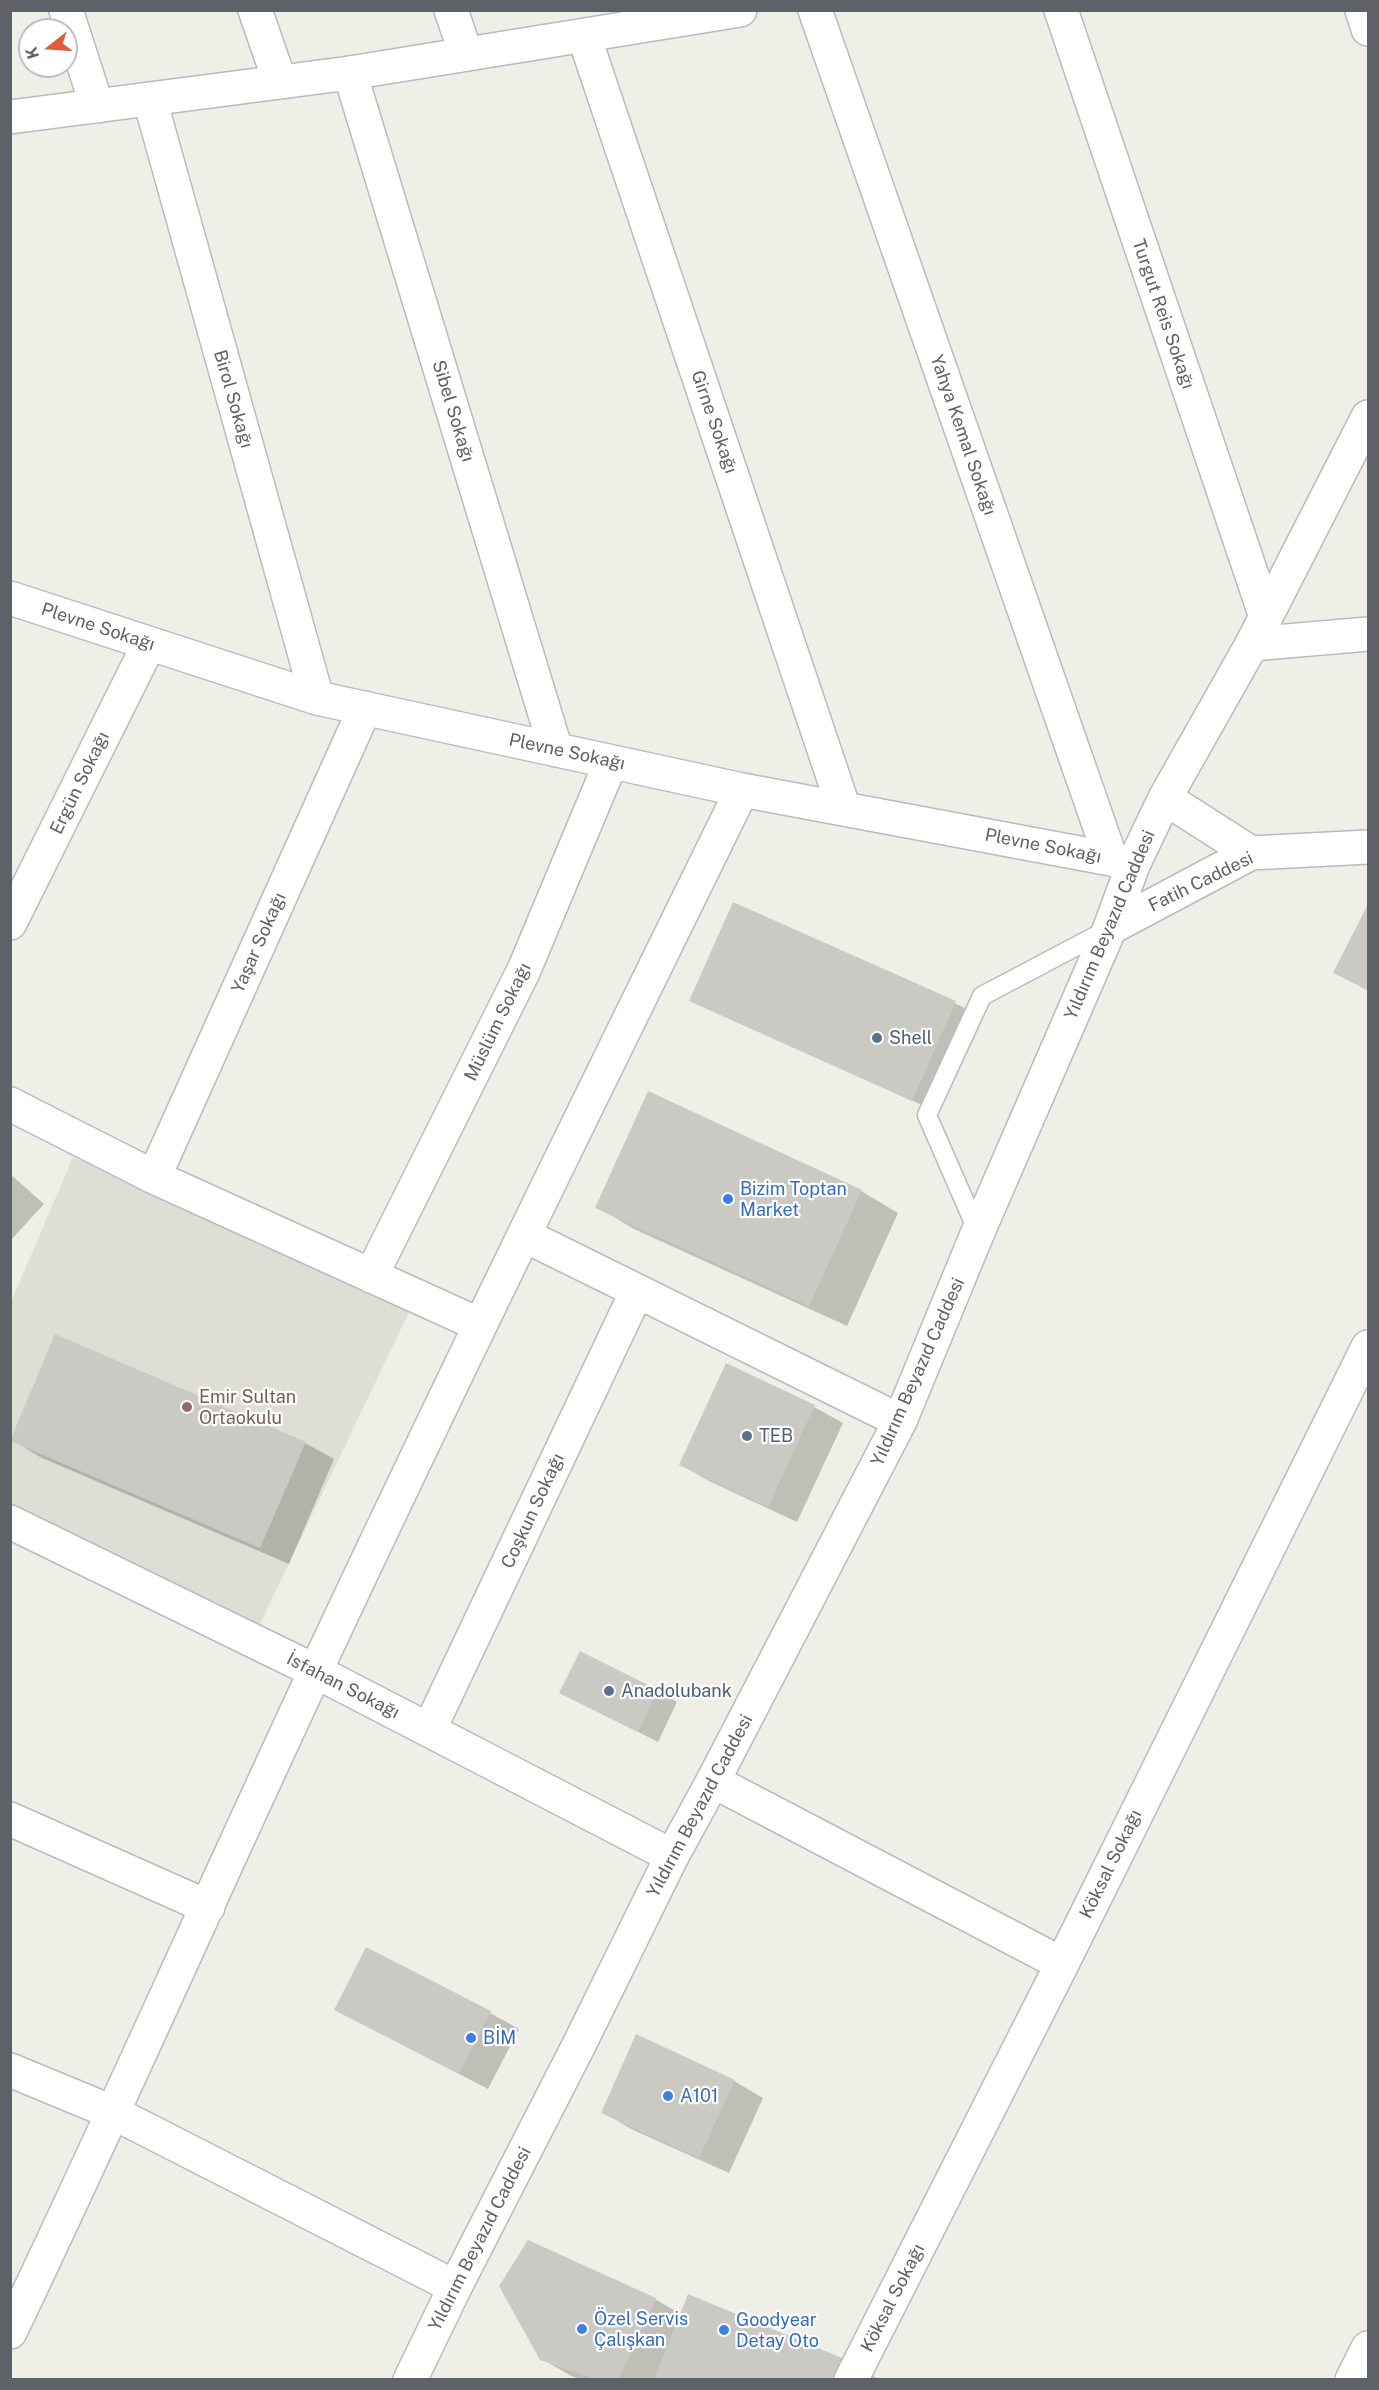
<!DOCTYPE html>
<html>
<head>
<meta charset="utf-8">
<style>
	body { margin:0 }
	#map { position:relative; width:1379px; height:2390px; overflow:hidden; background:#efefe7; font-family:"Public Sans",sans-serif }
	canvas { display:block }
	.frame { position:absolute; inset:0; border:12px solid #5e6166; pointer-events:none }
	.north { position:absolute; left:18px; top:18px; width:60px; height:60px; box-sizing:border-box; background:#fff; border:2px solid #bfc0c2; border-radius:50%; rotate:253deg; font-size:16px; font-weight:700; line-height:24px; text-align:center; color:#5e6166 }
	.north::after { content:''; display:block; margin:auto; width:21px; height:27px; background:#df5c3e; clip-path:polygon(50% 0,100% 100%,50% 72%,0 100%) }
</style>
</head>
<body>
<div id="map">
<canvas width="1379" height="2390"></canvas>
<div class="frame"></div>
<div class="north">K</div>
</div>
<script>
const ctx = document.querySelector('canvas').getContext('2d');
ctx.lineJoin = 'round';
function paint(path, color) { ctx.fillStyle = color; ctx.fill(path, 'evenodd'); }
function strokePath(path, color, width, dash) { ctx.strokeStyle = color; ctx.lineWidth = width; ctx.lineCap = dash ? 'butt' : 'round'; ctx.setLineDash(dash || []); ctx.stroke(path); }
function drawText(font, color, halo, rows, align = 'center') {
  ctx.font = font + ' "Public Sans",sans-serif'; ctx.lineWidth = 4.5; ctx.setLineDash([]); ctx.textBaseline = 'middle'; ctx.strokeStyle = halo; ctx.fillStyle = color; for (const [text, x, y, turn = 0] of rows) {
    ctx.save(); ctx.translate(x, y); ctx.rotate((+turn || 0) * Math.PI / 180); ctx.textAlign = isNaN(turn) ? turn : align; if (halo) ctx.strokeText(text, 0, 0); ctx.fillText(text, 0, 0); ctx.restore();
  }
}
paint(new Path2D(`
	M73 1157 410 1310 259 1626 11 1505V1302Z`), '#dfded5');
paint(new Path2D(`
	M733 904 965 1008 922 1105 701 1006Z
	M1368 907V991L1335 972Z
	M10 1174 44 1204 10 1241Z
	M861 1191 898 1213 847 1326 634 1229 597 1207Z
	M814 1407 843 1423 797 1522 709 1481 681 1465Z
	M12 1440 305 1443 334 1459 289 1564 40 1457Z
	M658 1691 677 1702 658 1742 561 1693Z
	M336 2010 490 2013 519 2029 488 2089Z
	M734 2081 763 2098 729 2173 631 2129 603 2112Z
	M655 2299 682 2315 858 2367 880 2380H582L571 2376 542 2359Z`), '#0003');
paint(new Path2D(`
	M733 902 956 1001 912 1101 689 1001Z
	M1368 904V990L1333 973Z
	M648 1091 862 1190 809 1306 595 1208Z
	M55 1334 306 1442 260 1548 10 1441Z
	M726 1363 815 1405 768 1507 679 1465Z
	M580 1651 658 1690 638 1732 559 1693Z
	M366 1947 491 2011 459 2074 334 2010Z
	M636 2034 735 2080 699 2158 601 2113Z
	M528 2240 656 2298 618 2380H598L540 2360 499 2286Z
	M688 2294 859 2365 851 2380H654Z`), '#cbc9c4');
const lane = new Path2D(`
	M978 1232 927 1115 982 996 1107 930`);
const street = new Path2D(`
	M66 10 97 106
	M255 10 280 82
	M451 10 466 54
	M815 10 1111 859
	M1061 10 1266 617
	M1362 10 1368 29
	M584 36 844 809
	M350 73 556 750
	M150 100 317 698
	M10 598 317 698 742 790 1111 859 1133 865
	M1252 644 1368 634
	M10 923 149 644
	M10 1104 154 1177 480 1325
	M154 1177 365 708
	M524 1235 900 1421
	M371 1276 524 970 611 762
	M10 1522 315 1671 672 1856
	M429 1730 637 1291
	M713 1781 1062 1964
	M10 1819 208 1907
	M10 2070 114 2113 455 2287
	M10 2332C115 2113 213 1890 316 1670 454 1375 598 1083 742 790
	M851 2380 1062 1964 1368 1347
	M1352 2380 1368 2348`);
const secondary = new Path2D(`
	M10 117 350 73 740 10
	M1165 798 1251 853
	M1110 928 1251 853 1368 847
	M410 2380 455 2287 580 2043 672 1856 713 1781 900 1421 978 1232 1110 928 1133 865 1165 798 1252 644 1368 417`);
strokePath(lane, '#b9bbbf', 21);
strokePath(street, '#b9bbbf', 36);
strokePath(secondary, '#b8babf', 36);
strokePath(lane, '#fff', 18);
strokePath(street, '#fff', 33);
strokePath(secondary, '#fff', 33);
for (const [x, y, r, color] of [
	[877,1038,6,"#5c6f8a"],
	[728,1199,6,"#3f7fe0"],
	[187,1407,6,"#8d6e63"],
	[747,1436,6,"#5c6f8a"],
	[609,1691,6,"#5c6f8a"],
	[471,2038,6,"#3f7fe0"],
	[668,2096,6,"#3f7fe0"],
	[582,2329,6,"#3f7fe0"],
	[724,2330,6,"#3f7fe0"]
]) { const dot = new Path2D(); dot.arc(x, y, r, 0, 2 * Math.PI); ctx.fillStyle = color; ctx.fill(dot); strokePath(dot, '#fff', 2); }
drawText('18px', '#5e6166', '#fff', [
	["Turgut Reis Sokağı",1163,314,71],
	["Birol Sokağı",233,399,74],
	["Sibel Sokağı",453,411,73],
	["Girne Sokağı",714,422,71],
	["Yahya Kemal Sokağı",963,435,71],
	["Plevne Sokağı",98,627,18],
	["Plevne Sokağı",567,752,12],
	["Ergün Sokağı",80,783,-64],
	["Plevne Sokağı",1043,846,11],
	["Fatih Caddesi",1201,882,-26],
	["Yıldırım Beyazıd Caddesi",1110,925,-67],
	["Yaşar Sokağı",259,943,-66],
	["Müslüm Sokağı",498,1022,-64],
	["Yıldırım Beyazıd Caddesi",918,1372,-66],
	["Coşkun Sokağı",533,1511,-65],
	["İsfahan Sokağı",343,1686,27],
	["Yıldırım Beyazıd Caddesi",700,1806,-62],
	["Köksal Sokağı",1111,1864,-64],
	["Yıldırım Beyazıd Caddesi",480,2239,-63],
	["Köksal Sokağı",893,2298,-63]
]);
drawText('18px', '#4e5e75', '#fff', [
	["Shell",889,1038],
	["TEB",759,1436],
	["Anadolubank",621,1691]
], 'left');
drawText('18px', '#366cbe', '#fff', [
	["Bizim Toptan",740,1189],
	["Market",740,1210],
	["BİM",483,2038],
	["A101",680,2096],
	["Özel Servis",594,2319],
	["Çalışkan",594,2340],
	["Goodyear",736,2320],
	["Detay Oto",736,2341]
], 'left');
drawText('18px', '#785e54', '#fff', [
	["Emir Sultan",199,1397],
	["Ortaokulu",199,1418]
], 'left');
</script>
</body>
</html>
